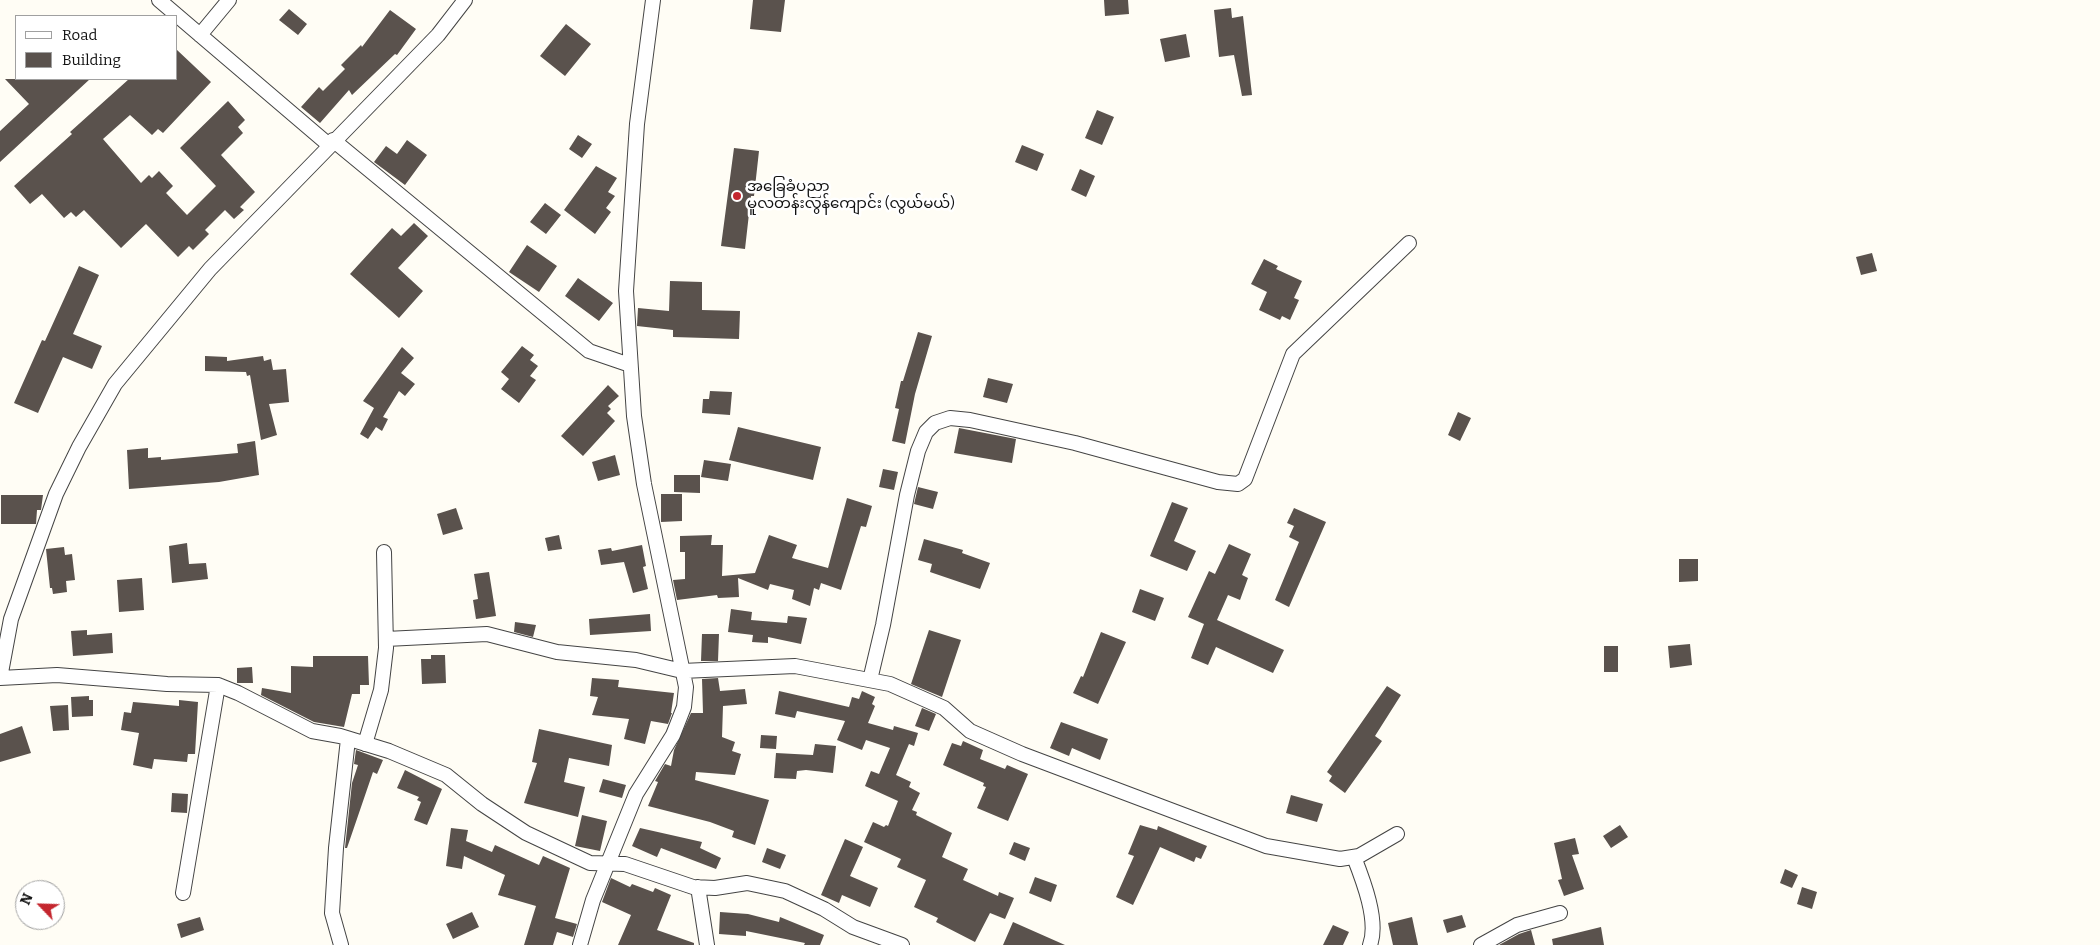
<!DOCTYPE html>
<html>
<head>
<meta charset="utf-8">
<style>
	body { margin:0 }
	#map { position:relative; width:2100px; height:945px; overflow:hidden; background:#fffdf5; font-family:Bitter,serif }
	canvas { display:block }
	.legend { position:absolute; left:15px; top:15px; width:162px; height:65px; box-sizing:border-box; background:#fff; border:1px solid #a0a0a0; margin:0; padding:6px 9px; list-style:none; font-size:15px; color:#111 }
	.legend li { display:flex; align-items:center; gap:10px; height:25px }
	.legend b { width:25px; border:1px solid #a0a0a0 }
	.north { position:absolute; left:15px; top:880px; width:50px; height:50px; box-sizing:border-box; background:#fff; border:1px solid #a0a0a0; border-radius:50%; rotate:294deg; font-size:14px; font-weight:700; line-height:20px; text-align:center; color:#111 }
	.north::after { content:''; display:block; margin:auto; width:18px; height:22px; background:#c4262e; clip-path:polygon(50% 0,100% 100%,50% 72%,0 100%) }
</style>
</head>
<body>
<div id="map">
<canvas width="2100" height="945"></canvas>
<ul class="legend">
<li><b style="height:6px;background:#fff"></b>Road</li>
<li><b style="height:14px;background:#5a524d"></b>Building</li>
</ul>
<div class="north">N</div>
</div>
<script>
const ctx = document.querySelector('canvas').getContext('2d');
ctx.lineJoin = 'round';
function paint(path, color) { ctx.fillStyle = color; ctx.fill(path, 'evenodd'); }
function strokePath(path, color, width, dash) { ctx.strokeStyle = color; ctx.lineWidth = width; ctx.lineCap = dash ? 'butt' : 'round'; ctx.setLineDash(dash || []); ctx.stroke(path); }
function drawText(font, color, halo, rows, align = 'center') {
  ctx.font = font + ' Bitter,"Noto Sans Myanmar",serif'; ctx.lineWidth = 5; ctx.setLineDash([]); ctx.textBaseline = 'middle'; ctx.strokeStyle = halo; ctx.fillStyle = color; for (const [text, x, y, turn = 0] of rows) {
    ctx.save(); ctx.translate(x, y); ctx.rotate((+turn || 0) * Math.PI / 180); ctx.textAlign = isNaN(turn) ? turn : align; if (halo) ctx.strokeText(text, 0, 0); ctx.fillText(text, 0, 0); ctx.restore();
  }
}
paint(new Path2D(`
	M753 0H785L781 32 750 29Z
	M1104 0H1128L1129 14 1105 16Z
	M1231 8 1232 18 1243 16 1252 95 1242 96 1234 55 1219 57 1214 10Z
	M289 9 307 24 298 35 279 20Z
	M390 10 416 29 397 55 395 54 352 95 349 90 320 123 301 107 319 87 323 91 345 69 341 65 361 45 362 47Z
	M566 24 591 44 565 76 540 56Z
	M1186 34 1190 57 1165 62 1160 39Z
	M176 49 211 82 163 133 158 129 152 135 130 115 103 139 141 183 149 175 152 178 159 171 173 186 166 193 187 215 216 186 180 148 228 101 245 120 238 127 243 133 221 155 255 192 240 207 244 210 234 219 225 210 205 230 209 234 193 250 189 246 178 257 146 224 121 248 84 210 76 217 71 212 64 218 42 194 30 204 14 186 72 134 70 132 129 79H176Z
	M5 79H90L0 162V131L29 104Z
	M1097 110 1114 117 1102 145 1085 138Z
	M578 135 592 144 582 158 569 149Z
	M407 140 427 155 405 185 374 162 386 146 397 154Z
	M1022 145 1044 154 1037 171 1015 162Z
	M734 148 759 151 754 196H751L745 249 721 246Z
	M596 166 617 178 608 192 615 196 606 208 611 212 595 234 564 210Z
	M1080 169 1095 176 1086 197 1071 190Z
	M545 203 561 215 546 234 530 222Z
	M414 223 428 236 398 268 423 291 399 318 350 274 392 228 401 236Z
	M527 245 557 266 539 292 509 272Z
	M1872 253 1877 271 1861 275 1856 257Z
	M1264 259 1278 266 1276 269 1302 281 1294 298 1299 300 1290 320 1282 316 1280 320 1259 310 1267 292 1251 284Z
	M79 266 99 275 73 334 102 346 92 369 63 357 38 413 14 403 42 340 45 341Z
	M578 278 613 303 599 321 565 296Z
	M670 281 702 282V310L740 311 739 339 673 337V330L637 326 638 308 669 311Z
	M918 332 932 336 915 394 905 444 892 441 899 409 895 408 901 381H903Z
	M522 346 534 355 530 360 538 366 530 376 536 380 519 403 501 389 509 379 501 372Z
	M402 347 414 358 401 373 415 384 405 396 399 391 383 417 388 419 382 431 376 427 368 439 360 434 374 408 363 401Z
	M205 356 227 357V361L263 356 264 361 271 359 273 370 286 369 289 402 269 404 277 435 261 440 250 375 247 376 246 372 205 371Z
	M988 378 1013 384 1007 403 983 397Z
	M608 385 619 396 608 406 611 409 607 413 615 421 583 456 561 436Z
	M710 391 732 392 730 415 702 413 703 399H709Z
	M1458 412 1471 418 1460 441 1448 435Z
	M738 427 821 447 813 480 729 460Z
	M959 428 1016 439 1012 463 954 453Z
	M255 441 259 475 219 482 129 489 127 450 148 448V458L161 457V460L238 453 237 444Z
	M615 455 620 475 598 481 592 462Z
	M704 460 731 464 728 481 701 477Z
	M883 469 898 472 894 490 879 487Z
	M674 475H700V493L674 492Z
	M918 487 938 492 933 509 914 504Z
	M661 494H682V521L661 522Z
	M1 495H43L41 510H37L36 524H1Z
	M847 498 872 506 866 527 861 526 841 590 821 583 819 590 814 588 810 606 792 599 794 590 770 584 768 590 738 578 739 597 718 598 717 595 677 600 673 580 685 579V552H680V536L712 535 711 545H723L722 576 755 573 769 535 797 545 792 558 828 568Z
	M1172 502 1188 508 1174 541 1196 551 1187 571 1150 556Z
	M456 508 463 529 443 535 437 514Z
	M1294 508 1326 522 1289 607 1275 600 1299 542 1289 537 1294 526 1287 523Z
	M559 535 562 549 548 551 545 538Z
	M924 539 963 550 962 553 990 563 980 589 930 572 932 564 918 560Z
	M187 543 189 564 206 563 208 579 172 583 169 546Z
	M1229 544 1251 554 1242 575 1248 578 1240 600 1228 595 1217 620 1284 650 1273 673 1216 647 1208 665 1191 658 1204 624 1188 617 1209 571 1215 574Z
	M642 545 646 566 643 567 648 589 633 593 624 562 601 565 598 550 611 548 612 551Z
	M64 547 65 555 72 554 75 580 66 581 67 592 53 594 52 588H50L46 549Z
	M1679 559H1698V581L1679 582Z
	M489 572 496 616 476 619 473 600 478 599 474 574Z
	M142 578 144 610 119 612 117 580Z
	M1140 589 1164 598 1155 621 1132 612Z
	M731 609 752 612 751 620 787 623 788 616 807 618 801 644 768 637V643L752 642 753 635 728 632Z
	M650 614 651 631 590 635 589 619Z
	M515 622 536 625 533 637 514 632Z
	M87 630V635L112 633 113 653 73 656 71 631Z
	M929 630 961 640 942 697 911 684Z
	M1101 632 1126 642 1098 704 1073 693 1081 676 1083 677Z
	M702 634H719L718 661H701Z
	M1690 644 1692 665 1670 668 1668 646Z
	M1604 646H1618V672H1604Z
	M431 655H445L446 683 422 684 421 659H431Z
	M313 656H368L369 685H360V694H352L344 727 314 722 261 695 262 688 291 693V666L313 667Z
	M252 667 253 683H237V668Z
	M592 678 619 680 618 687 674 693 671 713H672L668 724 651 721 645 744 624 739 629 719 592 715 598 697 590 696Z
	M718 678 720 691 745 689 747 704 723 706 722 737 735 742 732 751 741 754 735 775 696 772 695 780 769 800 755 845 732 837 734 831 710 822 648 806 658 782 655 781 665 764 671 766 674 750 691 713H703L702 679Z
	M1387 686 1401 695 1375 736 1382 741 1345 793 1329 781 1332 776 1327 772Z
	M779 691 849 707 852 697 859 699 862 691 875 697 872 704 875 706 868 723 893 730 894 726 918 733 914 746 909 744 896 775 911 782 909 787 920 793 912 810 917 812 916 815 952 833 942 857 968 869 963 880 998 896 999 892 1014 898 1005 919 990 913 975 942 936 922 938 918 914 907 926 880 897 867 901 859 864 842 873 822 884 827 886 825 888 826 898 801 865 786 871 771 879 774 890 748 866 740 862 750 837 740 845 721 797 711 795 718 775 714Z
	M89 696V700H93V716L72 717 71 697Z
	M179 700 198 702 195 754H188L187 762 154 759 152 769 133 765 139 733 121 730 124 712 131 713 133 702 179 706Z
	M68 705 69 730 53 731 50 706Z
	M922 708 936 714 929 731 915 726Z
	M1061 722 1108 739 1100 760 1072 748 1069 756 1050 748Z
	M22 726 31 753 0 762V734Z
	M539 729 612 745 609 766 569 758 564 782 585 787 578 817 524 803 537 763 532 762Z
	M761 735 777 736 776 749 760 748Z
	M963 741 983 750 980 759 1005 769 1007 765 1028 774 1008 821 977 808 986 787 983 786 984 783 943 765 952 743 961 746Z
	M815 744 836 746 833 773 806 770 797 771 796 779 774 778 776 753 813 755Z
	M356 750 383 760 377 774 373 772 347 848H345L352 783 358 765 354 764Z
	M405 770 442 789 427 825 414 820 421 802 417 800 419 797 397 788Z
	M603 779 626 785 622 798 599 792Z
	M172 793 188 794 187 813 171 812Z
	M1291 795 1323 804 1317 822 1286 813Z
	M582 815 607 821 600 851 575 846Z
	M1140 825 1157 830 1158 826 1207 846 1201 859 1196 857 1194 862 1160 847 1133 905 1116 897 1134 856 1128 854Z
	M1620 825 1628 837 1611 848 1603 836Z
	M451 828 468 830 466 841 492 852 495 845 539 865 543 856 570 868 555 918 577 924 573 937 557 932 553 945H524L536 906 498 895 505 875 464 856 462 869 446 866Z
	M640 828 702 842 700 848 721 858 716 869 661 848 657 857 632 846Z
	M1575 838 1579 854 1572 855 1584 889 1564 896 1558 880 1562 879 1554 843Z
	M845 839 863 847 850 876 878 888 870 907 842 895 839 903 821 895Z
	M1014 842 1030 848 1025 861 1009 854Z
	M767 848 786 855 780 869 762 862Z
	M1785 869 1798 875 1792 888 1780 883Z
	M1035 877 1057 885 1051 902 1029 893Z
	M611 878 630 887 632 884 653 892 655 888 671 895 657 930 694 943V945H618L631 915 602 902Z
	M1802 887 1817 892 1812 909 1797 904Z
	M472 912 479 927 453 939 446 924Z
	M720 912 748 914 779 922 780 917 824 935 820 945H804L805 943 746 931V936L719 934Z
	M1462 915 1466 927 1447 933 1443 920Z
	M200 917 204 930 181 938 177 924Z
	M1412 917 1418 945H1393L1388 923Z
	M1013 922 1065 945H1003Z
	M1333 925 1349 932 1343 945H1323Z
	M1601 927 1604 945H1553L1552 939Z
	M1531 930 1535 945H1499L1519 934Z`), '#5a524d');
const minor = new Path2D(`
	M159 0 329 145
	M200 35 229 0
	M333 140 589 351 630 365
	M386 639 487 634 557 652 636 660 682 671 795 666 890 684 944 708 970 731 1022 754 1266 846 1340 859 1359 856 1397 834
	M0 678 57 675 167 684 218 685 238 693 312 731 340 736 389 751 446 775 482 804 526 833 590 863 625 864 693 887 715 888 747 883 785 891 824 909 853 927 902 945
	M0 678 11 619 56 494 79 447 115 384 210 269 438 35 465 0
	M870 680 883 625 907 495 918 451 926 432 935 423 950 418 970 420 1075 443 1218 482 1238 484 1245 479 1293 354 1409 243
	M365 744 381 690 386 648 384 552
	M1354 857C1363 880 1379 921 1370 945
	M698 887 707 945
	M183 893 218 685
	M341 945 332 913 336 848 348 739
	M580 945 593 900 636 794 673 735 684 707 686 687 644 484 634 416 626 291 637 124 653 0
	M1481 945 1517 925 1560 913`);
strokePath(minor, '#444', 16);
strokePath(minor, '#fff', 14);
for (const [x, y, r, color] of [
	[737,196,5,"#c4262e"]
]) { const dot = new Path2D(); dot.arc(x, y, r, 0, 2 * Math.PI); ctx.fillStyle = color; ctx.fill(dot); strokePath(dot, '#fff', 2); }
drawText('15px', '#111', '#fff', [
	["အခြေခံပညာ",747,187],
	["မူလတန်းလွန်ကျောင်း (လွယ်မယ်)",747,204]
], 'left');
</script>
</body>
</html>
